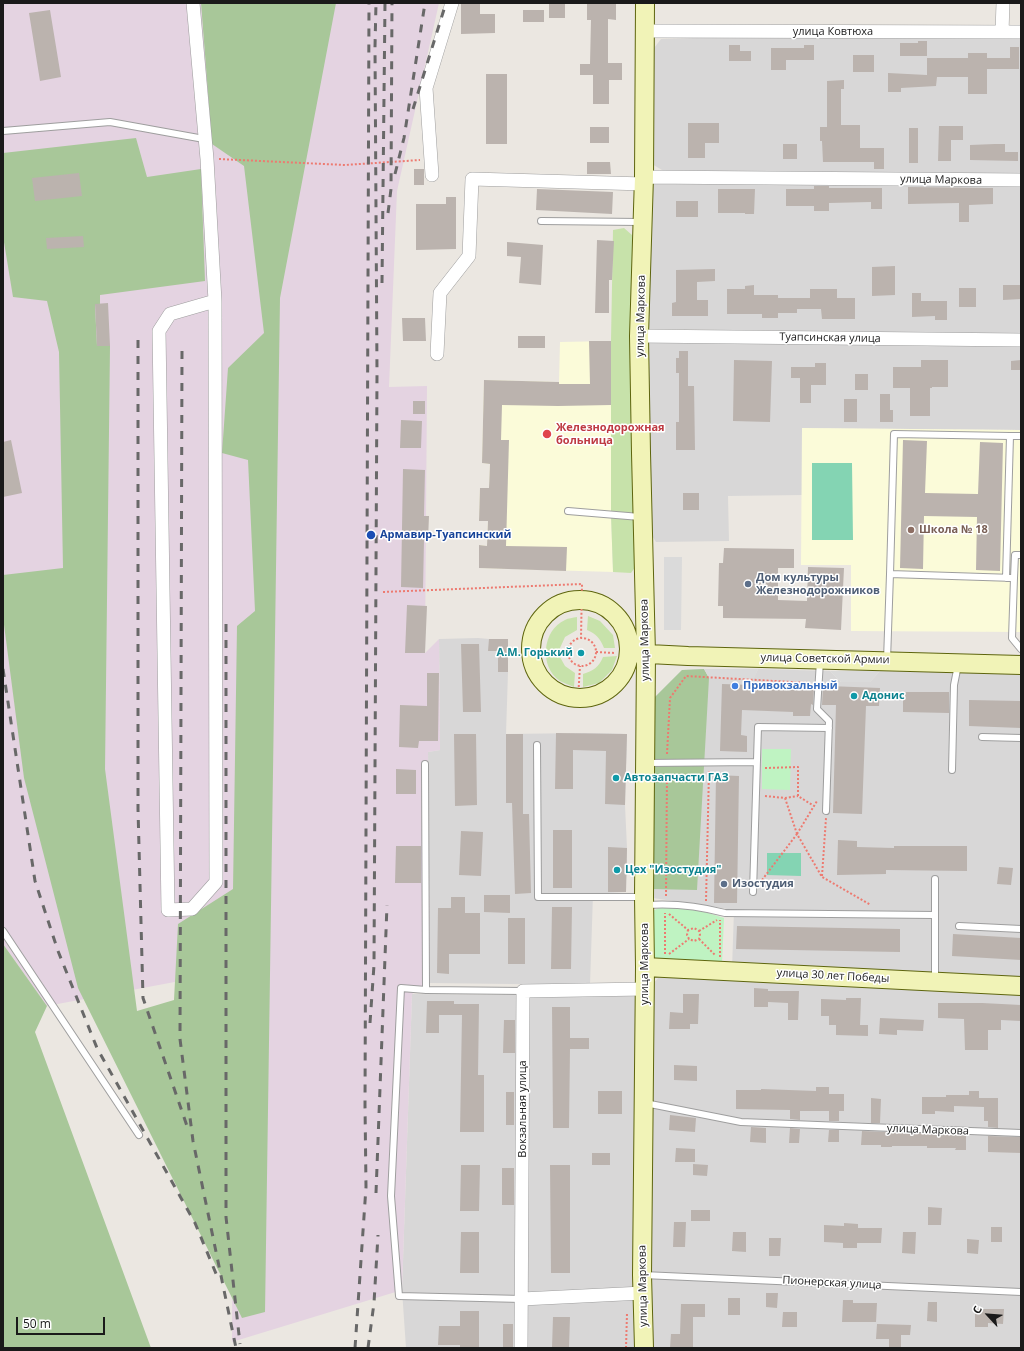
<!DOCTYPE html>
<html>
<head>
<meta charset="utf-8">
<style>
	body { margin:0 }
	#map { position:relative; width:1024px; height:1351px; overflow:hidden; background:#ebe7e1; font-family:"Open Sans",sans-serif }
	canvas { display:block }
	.frame { position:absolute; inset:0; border:4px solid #1a1a1a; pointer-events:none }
	.north { position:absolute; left:968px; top:1295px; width:40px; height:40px; -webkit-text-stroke:3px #fff; paint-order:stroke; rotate:296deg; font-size:11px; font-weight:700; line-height:16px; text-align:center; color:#1a1a1a }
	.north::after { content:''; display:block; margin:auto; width:14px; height:18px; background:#1a1a1a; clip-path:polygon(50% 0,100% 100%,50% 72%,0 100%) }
	.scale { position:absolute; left:16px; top:1317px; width:89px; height:18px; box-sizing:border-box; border:2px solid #1a1a1a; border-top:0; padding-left:5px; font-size:12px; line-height:14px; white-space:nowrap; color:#1a1a1a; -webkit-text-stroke:3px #fff; paint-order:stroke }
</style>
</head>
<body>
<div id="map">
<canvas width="1024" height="1351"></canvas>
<div class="frame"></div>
<div class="north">С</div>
<div class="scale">50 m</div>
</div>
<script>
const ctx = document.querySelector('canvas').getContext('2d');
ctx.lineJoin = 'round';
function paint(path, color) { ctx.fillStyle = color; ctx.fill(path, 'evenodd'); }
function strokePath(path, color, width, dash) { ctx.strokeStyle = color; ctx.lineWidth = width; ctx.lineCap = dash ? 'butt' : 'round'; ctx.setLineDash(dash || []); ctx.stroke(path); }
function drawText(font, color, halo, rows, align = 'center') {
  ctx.font = font + ' "Open Sans",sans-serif'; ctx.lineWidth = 3; ctx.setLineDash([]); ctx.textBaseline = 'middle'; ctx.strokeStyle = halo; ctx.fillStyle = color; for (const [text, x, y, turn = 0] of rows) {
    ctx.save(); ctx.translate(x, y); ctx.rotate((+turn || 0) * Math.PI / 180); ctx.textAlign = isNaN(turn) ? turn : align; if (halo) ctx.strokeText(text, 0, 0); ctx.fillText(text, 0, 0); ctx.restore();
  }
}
paint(new Path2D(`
	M822 34 1021 37V176L667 173 652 164 651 52 661 39Z
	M650 181 1021 185V334L648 329Z
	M647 342 1021 345V430L803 428 802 495 728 496 729 541 656 542 649 531Z
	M478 638 489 639V651H498V672H508L506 734 586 733 627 734 625 805 627 848 626 892 593 894 590 985 430 983 428 752 440 750 439 639Z
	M704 669 709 678 753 679 758 669 830 671 841 682H870L880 671 1021 673V980L732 969 734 910 653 898 655 697 682 670Z
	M661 975 1021 991V1348H650V987Z
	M412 994 635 996V1348H406L402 1290Z`), '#d8d7d7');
paint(new Path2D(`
	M3 3H439L397 191 389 387 427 386 425 653 439 639 440 750 428 752 430 983 412 994 402 1290 232 1342 233 971 47 1006 3 944Z`), '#e4d3e1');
paint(new Path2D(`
	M611 341V515L613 572 479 568V545L487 546 488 521H479L480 488H489L490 464 482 463 484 380 559 382 560 342Z
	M802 428 1021 430V632L851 631V565H801Z`), '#fbfbd9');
paint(new Path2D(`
	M624 228 632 235 636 566 631 573 613 572 611 515V341L613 230Z
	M588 616 600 621 613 635 615 648H604C600 638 596 634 587 630Z
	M577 617V630L565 637 560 648V657L565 666 575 673 574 687C569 685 564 683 560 681 539 667 542 630 565 620 568 618 573 618 577 617Z
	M617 656 612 670 599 683 583 687V674C593 671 599 667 603 657Z`), '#c7e2aa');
paint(new Path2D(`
	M201 3H336L280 298 265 1312 242 1318 78 988 24 778 3 617V575L63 568 59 352 47 301 13 297 3 236V153L136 138 147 177 201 169 205 281 100 295V304L95 305 97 346H110L105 769 137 1011 174 1000 178 924 233 889 237 626 255 611 248 460 222 453 228 368 264 333 244 166 212 144Z
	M704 669 709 678 697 890 653 889 655 697 682 670Z
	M3 944 47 1006 35 1032 151 1348H3Z`), '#a8c799');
paint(new Path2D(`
	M762 749H791L790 790 762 789Z
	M662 906 702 911 724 918 722 964 658 962 650 955 651 912Z`), '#bff3c2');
paint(new Path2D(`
	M812 463H852L853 540H812Z
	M767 853H801V876L767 875Z`), '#84d4b3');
paint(new Path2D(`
	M664 557H682L681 630H664Z
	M704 669H758L754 679 709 678Z
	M830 671H880L870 682H841Z`), '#dadada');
paint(new Path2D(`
	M461 3H480V14H495V33L461 34Z
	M549 3H565V18H549Z
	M587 3H616V20L608 19V63H622V80H609V104H593V75H580V64H590L591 20H587Z
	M50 10 61 77 40 81 29 13Z
	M523 10H544V22H523Z
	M918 41H927V56H900V43H918Z
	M729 45H740V51H751V61H729Z
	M804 45H814V60H786V70H771V48H804Z
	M1010 47H1019V69H987V94H968V77H937L936 86 901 88V92H888V73L927 75V58H968V53H987V58H1010Z
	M853 55H874V72H853Z
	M486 74H507V144H486Z
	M844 80V89H841V125H860V148H884V169H874V162H823L822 141H820V127H827V81Z
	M688 123H719V143H705V158H688Z
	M939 126H963V140H951V161H938Z
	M590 127H609V143H590Z
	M909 128H918V163H909Z
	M783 144H797V159H783Z
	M995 144H1005V152H1018V161L970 160V145Z
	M587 162H610L611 174H587Z
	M414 169H424V185H414Z
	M79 173 82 196 35 201 32 178Z
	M814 186H829V188H882V209H871V202L829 203V211H814V206H786V189H814Z
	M908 187 993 188V204L969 205V222H959V203L908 204Z
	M537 189 613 192 612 214 536 210Z
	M718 189H755L754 214H745V213H718Z
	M446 197H456V249L416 250V204H446Z
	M676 201H698V217H676Z
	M83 236 84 247 47 249 46 238Z
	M597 240 614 241 612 280H609V313H595Z
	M507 242 543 245 541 285 519 283 521 257 507 256Z
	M895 266V295L872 296V267Z
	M715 269V281L697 282V300H708V316H672V303L676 302V270Z
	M754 285V295H778V298H810V289H837V298H855V319H822L821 309H797V313H778V318H762V314H727V289H745V286Z
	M1003 285H1021V299L1003 300Z
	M959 288H976V307H959Z
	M912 293H921V301H947V320H935V316L912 317Z
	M108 303 110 346H97L95 304Z
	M402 318H425L426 341H403Z
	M518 336H545V348H518Z
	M589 341H611V405L558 406 502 405 501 440H509L506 546 567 547 566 571 479 568V545L487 546 488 521H479L480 488H489L490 464 482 463 484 380 559 382V384H590Z
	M679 351H688V386H694L695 450H676V422H679V373H676V358H679Z
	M734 360 772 361 770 422 733 421Z
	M921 360H948V387H932V388H930V416H910V388H893V367H921Z
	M1021 360V370H1011V361Z
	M815 363H826V385H811V403H800V378H791V367H815Z
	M855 374H868V390H855Z
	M880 394H890V410H893V422H880Z
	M844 399H857V422H844Z
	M413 401H425V414H413Z
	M401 420 422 421 421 448H400Z
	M11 440 22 493 3 497V442Z
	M903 440 927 441 925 493 978 494 980 442 1003 443 1000 571 976 570 977 517 924 516 923 569 900 568Z
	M403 469 425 470 424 516H429L428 540H424L423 588 401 587Z
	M683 493H699V510H683Z
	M724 548 794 549V568H778V600L807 601 808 567 844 568 841 630 805 628 806 619 723 618V606H718L719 563H723Z
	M407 605 427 606 425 653H405Z
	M489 639H508V672H498V651H488Z
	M461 644H479L481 712H463Z
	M427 673H439L438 741H419L418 748 399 747 400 705 427 706Z
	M722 684 814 687 813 705 811 704 810 716H793V712L742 710 741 735 747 736V752L720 751Z
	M828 686 880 688 879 706H866L862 814 833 813 836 705H822L823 687H828Z
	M903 692H949V713L903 712Z
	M969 700 1021 701V728L969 726Z
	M556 733 627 734 625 805 605 804 606 751 573 750V789H555Z
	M454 734H476L477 805 455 806Z
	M506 734H523V814H529L531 893 515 894 512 803H506Z
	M396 769 416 770V794H396Z
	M716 775 739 776 737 903H714Z
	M553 830H572V888H553Z
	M461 831 483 832 481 876 459 875Z
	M838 840 857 841V847L894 848V846H967V871L886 870V874L837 875Z
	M396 846H421V883H395Z
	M608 847 627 848 626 892H608Z
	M999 867 1013 868 1011 885 997 884Z
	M484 895H510V913L484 912Z
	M451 897H465V913H480V954H449V974L437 973 438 908H451Z
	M552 907H572L571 969H551Z
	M508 918H525V964H508Z
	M737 926 900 929V952L736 949Z
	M953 934 1021 938V960L952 956Z
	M754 988 768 989V991H799L798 1020H788V1003L768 1002V1007H754Z
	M683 994H699L698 1024H690V1029H669L670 1012 683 1013Z
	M846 998H861L860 1025H868V1036L836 1035V1025H829V1016H821V999L846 1000Z
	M427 1001H454V1004H479L478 1075H484V1132H460L462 1015H439V1033H426Z
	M938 1003H982L1021 1005V1021L1001 1020V1030H988V1050H965L964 1019 938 1018Z
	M552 1007H570V1038H589V1049H570L569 1128H553Z
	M880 1018 924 1020 923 1031 897 1030V1035L879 1034Z
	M504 1020H515V1053H503Z
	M674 1065 697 1066V1081L674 1080Z
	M816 1087H829V1094H844V1111H839V1121H829V1111H800V1120L790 1119V1110L736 1109V1090H761V1089L816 1091Z
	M598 1091H622V1114H598Z
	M969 1091H979V1098H998V1128L988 1127V1121H984V1107L954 1106V1112L935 1111V1114H922V1097H946V1095H969Z
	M506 1092H514V1125H506Z
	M871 1098 881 1099 880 1123H871Z
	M670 1115 696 1118 695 1132 669 1130Z
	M751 1127 766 1128V1143L750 1142Z
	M790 1128 800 1129 799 1143H789Z
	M829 1130H839V1142H828Z
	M862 1131 966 1135V1150H955L956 1148H927V1146H892V1147H881V1145H861Z
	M988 1136 1021 1137V1153L988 1152Z
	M676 1148 695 1149V1162H675Z
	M592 1153H610V1165H592Z
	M693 1164 708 1165 707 1176 693 1175Z
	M461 1165H480L479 1211H460Z
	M550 1165H570V1273H551Z
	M502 1168H514V1205H502Z
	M928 1207 942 1208 941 1225H928Z
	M691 1210H710V1221H691Z
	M674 1222H686L685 1247H673Z
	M844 1223 858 1224V1228H882L881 1243H857V1248H843V1243L824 1242V1225L844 1226Z
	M991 1227H1002V1242H991Z
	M461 1232H479V1273H460Z
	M733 1232H746V1252L732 1251Z
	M903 1232H916L915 1254 902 1253Z
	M769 1238H781L780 1256H769Z
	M967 1239 979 1240 978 1254 967 1253Z
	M766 1293H778L777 1308 766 1307Z
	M728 1298H740V1315H728Z
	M843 1300H853V1303H877L876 1322H842Z
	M928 1302H937V1322L927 1321Z
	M681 1304H705V1317H693V1348H670L671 1334H680Z
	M975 1309H1004L1003 1324 988 1323V1327H975Z
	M460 1311H479V1348H460V1345H438L439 1326H460Z
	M783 1312H797V1327H782Z
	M553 1317H570L569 1348H552Z
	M503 1324H513V1348H503Z
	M877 1324 911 1325 910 1335H901V1348H889V1339H876Z`), '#bbb3ae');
const lane = new Path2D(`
	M3 131 110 122 204 139
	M541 221 641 222
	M1010 436H1021
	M568 511 640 517
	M890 574 894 434 1010 436 1006 578
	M1014 578 1015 555H1021
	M887 660 890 574 1014 578 1012 638 1021 649
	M820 661 817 709 829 721 826 811
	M982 737 1021 738
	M537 745 538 897H643
	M647 763 757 762
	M425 764 426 990 523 991
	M952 770 954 685 958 665
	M753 892 758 727 829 728
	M646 905C673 903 699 906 725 913L935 915V980
	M935 915V879
	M959 926 1021 929
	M3 931 139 1135
	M426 990 401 988 391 1196 399 1296 522 1299
	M645 1103 741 1122 1021 1133
	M643 1275 1021 1292`);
const street = new Path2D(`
	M193 3 207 159 215 301 216 882 192 909 168 910 159 331 170 314 215 301
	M645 31 1021 32
	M1002 32 1003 3
	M432 175 426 88 452 3
	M644 177 1021 180
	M639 336 1021 340
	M437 354 440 293 469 256 472 179 644 184
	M522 1299 643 1293
	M521 1348 523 991 645 989`);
const secondary = new Path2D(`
	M531 649a49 49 0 1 1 98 0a49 49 0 1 1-98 0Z
	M629 653 688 656 1021 665
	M645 967 1021 986
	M644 1348 642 1275 645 967 644 897 646 654 641 453 639 336 644 177 645 3`);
strokePath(lane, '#9e9e9e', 8);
strokePath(street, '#9e9e9e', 14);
strokePath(secondary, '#5e650e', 20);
strokePath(new Path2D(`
	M219 159 345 165 420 160
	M383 592 582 584 581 638
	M568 652a14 14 0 1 1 28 0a14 14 0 1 1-28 0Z
	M596 652 615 653
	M578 699 580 666
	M667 754 670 698 686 676 810 683
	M765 768 798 767V796L814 806
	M765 796 785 798 798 796
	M785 798 797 834
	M797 834 817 801
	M822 876 826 818
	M762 880 797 834 822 877 871 905
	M666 896 667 772
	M706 901 709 771
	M669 914 688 930 694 928 699 931 700 934 699 939 694 941 689 939 687 935 688 930
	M699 931 717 920
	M699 939 715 955
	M665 954V913
	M669 954 689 939
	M720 957V920
	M626 1348 627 1313`), '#ed7a70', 2, [2, 2]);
strokePath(lane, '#fff', 6);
strokePath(street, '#fff', 13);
strokePath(secondary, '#f1f3b7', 18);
strokePath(new Path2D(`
	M413 109 446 3
	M395 174 404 138 425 3
	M388 213 391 189 392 3
	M382 283 385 3
	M138 340V809L143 998 187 1126
	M182 351 180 1039 193 1141 236 1348
	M226 624V1217L240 1344
	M3 669 35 881 58 951 97 1048 195 1223 217 1276
	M370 1023 374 965 377 373 375 47 376 3
	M376 1193 387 905
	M355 1348 366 1187 365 1105 369 3
	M368 1348 374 1303 378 1235`), '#686868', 3, [8, 8]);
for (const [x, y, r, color] of [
	[547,434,5,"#e0444e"],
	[911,530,4,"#8d6e63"],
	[371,535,5,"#1a4fb4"],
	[748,584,4,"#5c6f8a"],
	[581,653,4,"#0f9aa8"],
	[735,686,4,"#3f7fe0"],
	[854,696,4,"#0f9aa8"],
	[616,778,4,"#0f9aa8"],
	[617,870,4,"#0f9aa8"],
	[724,884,4,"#5c6f8a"]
]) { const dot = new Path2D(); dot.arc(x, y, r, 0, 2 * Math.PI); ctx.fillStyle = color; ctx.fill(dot); strokePath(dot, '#fff', 1.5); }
drawText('11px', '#1a1a1a', '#fff', [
	["улица Ковтюха",833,32],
	["улица Маркова",941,180,1],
	["улица Маркова",641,316,-89],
	["Туапсинская улица",830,338,1],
	["улица Маркова",645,640,-91],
	["улица Советской Армии",825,659,1],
	["улица Маркова",645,964,-90],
	["улица 30 лет Победы",833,976,3],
	["Вокзальная улица",523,1109,-90],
	["улица Маркова",928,1130,2],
	["Пионерская улица",832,1283,3],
	["улица Маркова",643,1286,-91]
]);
drawText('bold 11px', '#be3a42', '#fff', [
	["Железнодорожная",556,428],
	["больница",556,441]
], 'left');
drawText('bold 11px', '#785e54', '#fff', [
	["Школа № 18",919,530]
], 'left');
drawText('bold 11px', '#164399', '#fff', [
	["Армавир-Туапсинский",380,535]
], 'left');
drawText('bold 11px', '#4e5e75', '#fff', [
	["Дом культуры",756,578],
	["Железнодорожников",756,591],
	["Изостудия",732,884]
], 'left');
drawText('bold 11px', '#0d838f', '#fff', [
	["А.М. Горький",573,653,"right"],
	["Адонис",862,696],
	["Автозапчасти ГАЗ",624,778],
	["Цех \"Изостудия\"",625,870]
], 'left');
drawText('bold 11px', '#366cbe', '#fff', [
	["Привокзальный",743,686]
], 'left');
</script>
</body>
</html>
